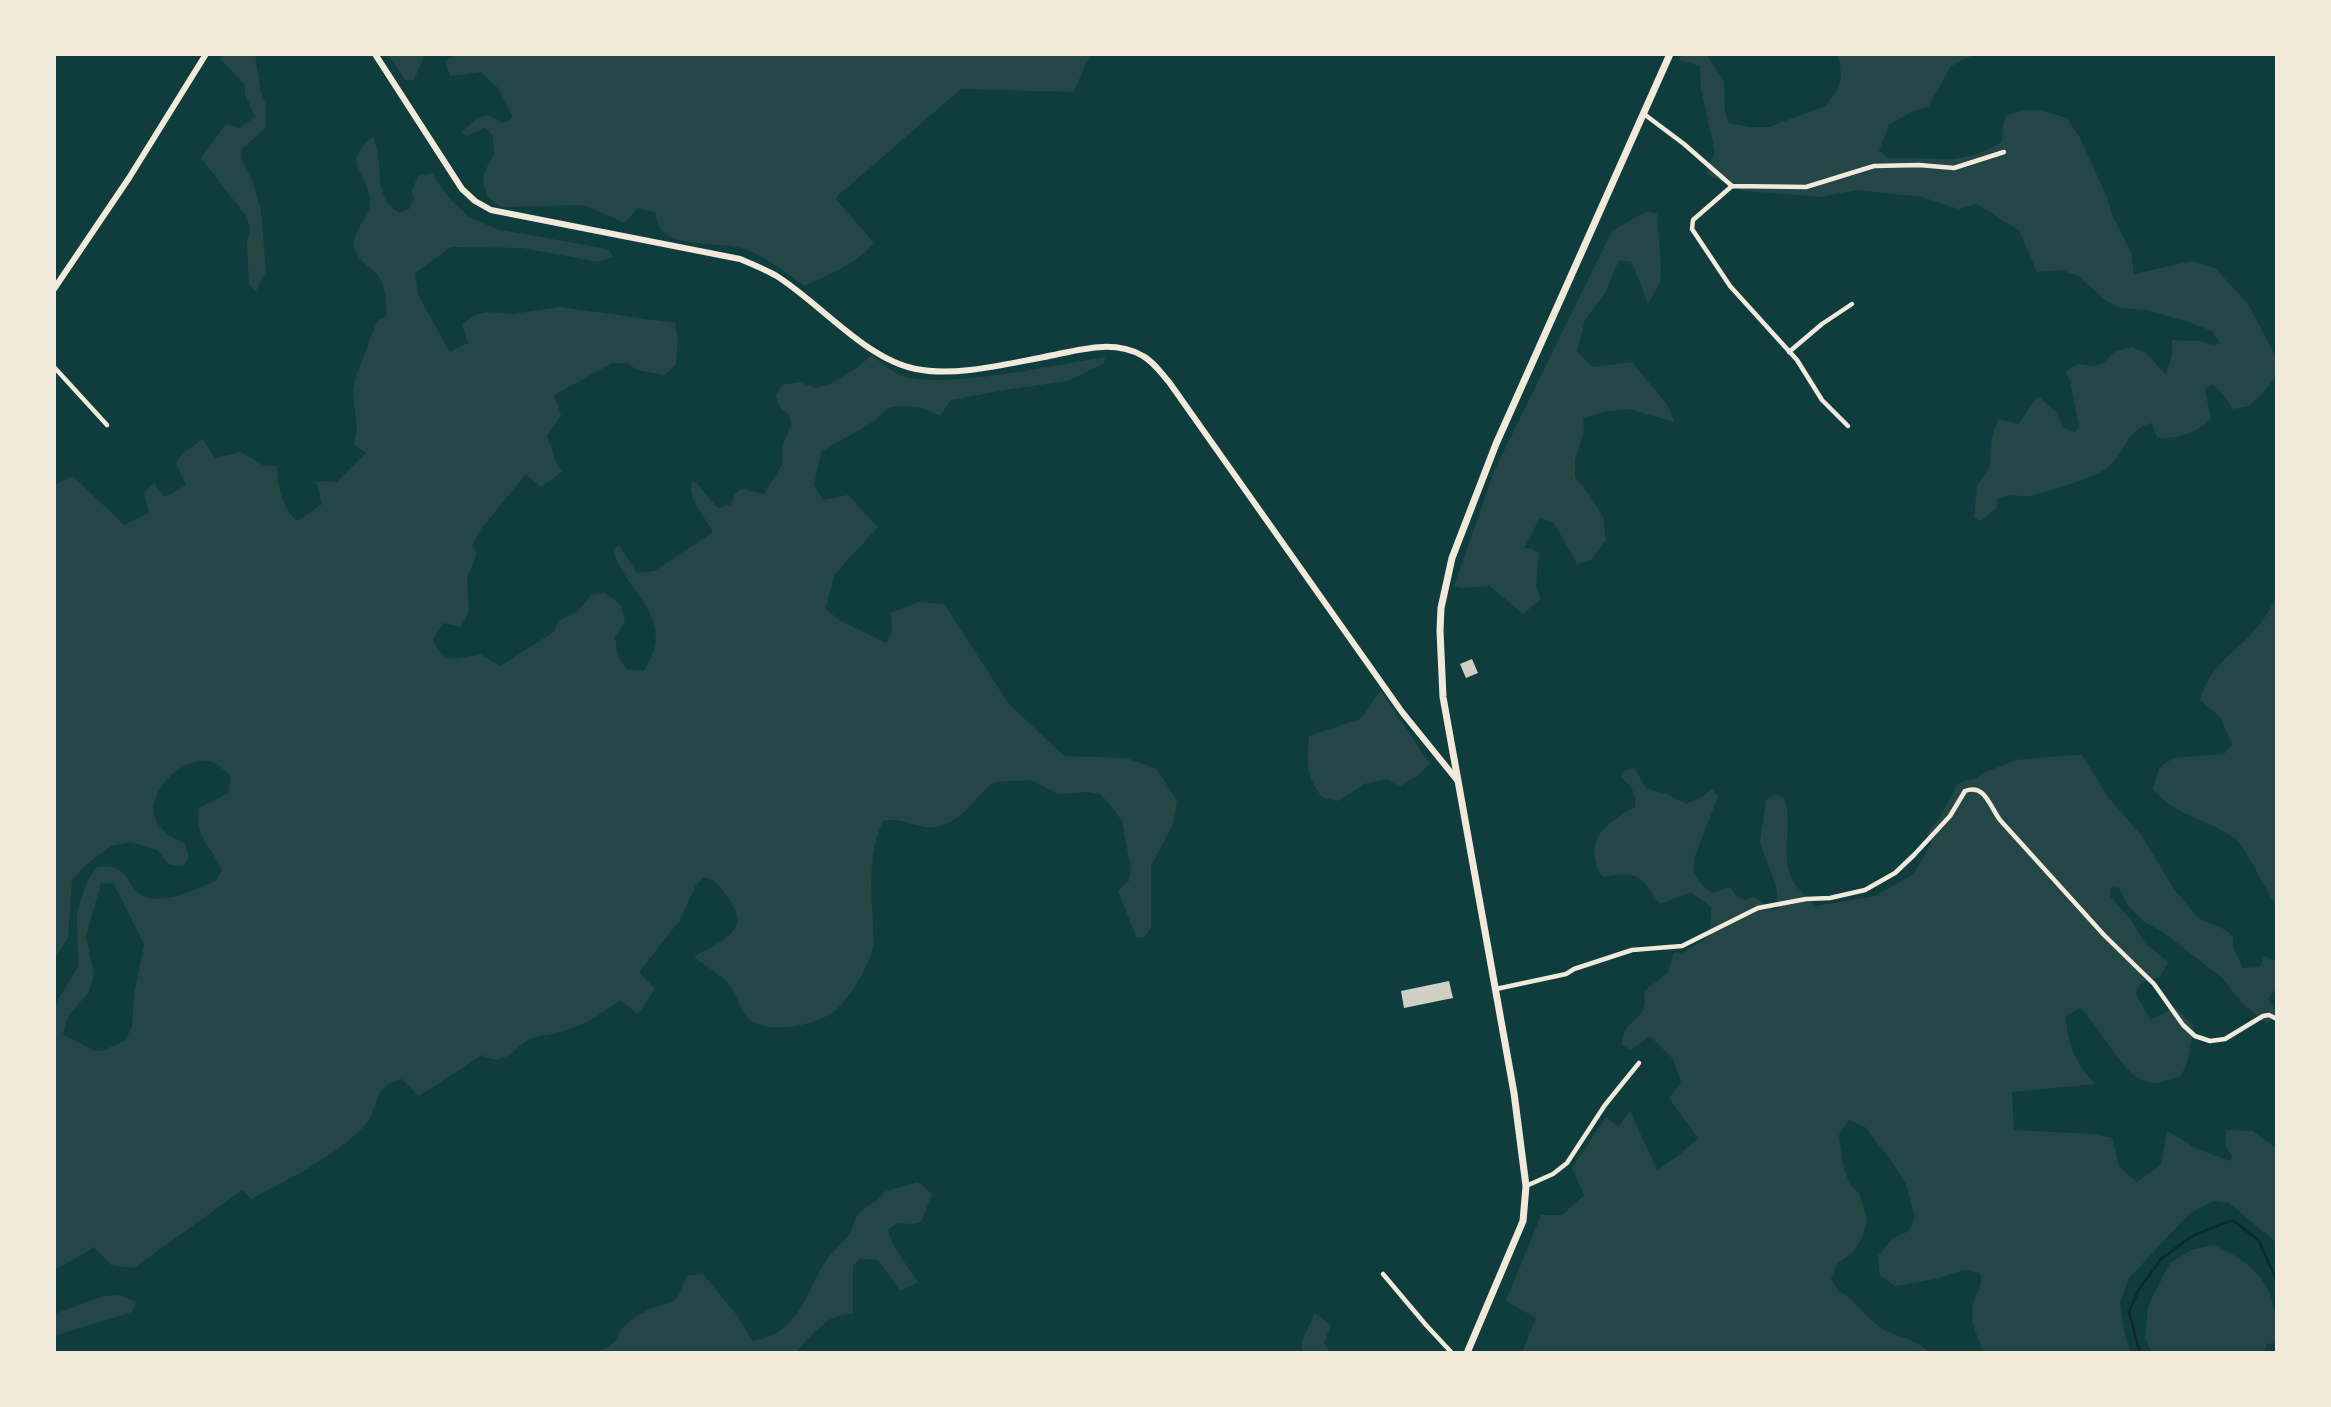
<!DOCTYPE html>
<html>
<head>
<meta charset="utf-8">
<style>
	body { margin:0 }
	#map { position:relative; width:2331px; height:1407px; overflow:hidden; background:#0f3d3e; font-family:"PT Sans Narrow",sans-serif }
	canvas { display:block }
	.frame { position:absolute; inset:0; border:56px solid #f1e9da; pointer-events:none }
</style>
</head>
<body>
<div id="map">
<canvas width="2331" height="1407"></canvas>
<div class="frame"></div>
</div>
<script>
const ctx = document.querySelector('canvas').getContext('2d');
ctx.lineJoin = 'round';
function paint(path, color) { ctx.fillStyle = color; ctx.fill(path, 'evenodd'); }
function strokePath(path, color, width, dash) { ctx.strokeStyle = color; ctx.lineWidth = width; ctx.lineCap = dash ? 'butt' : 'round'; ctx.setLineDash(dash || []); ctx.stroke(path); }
paint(new Path2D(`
	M222 54H255L261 93 266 105V127L242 149 241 158 253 182 261 211 266 272 256 291 249 285 247 244 250 229 247 217 201 158 226 124 239 128 255 117 245 94V85L220 59Z
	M388 54H425L414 80H405Z
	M457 54H1093L1085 65 1074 92 961 89 835 198 874 243C855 265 830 274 804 286 787 273 768 259 748 250 728 242 677 247 663 232 658 227 657 219 655 212L637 208 625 223 584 205 502 207 487 197 483 180 485 171 494 154 493 136 485 128 466 136 462 132 477 118 489 115 502 123 513 118 498 88 481 72 450 76 445 61Z
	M1682 54H1706L1724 81 1725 112 1728 123 1750 127H1769L1825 106 1836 92 1841 79 1840 63 1836 54H1975L1951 66 1928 107 1913 111 1889 125 1879 151 1888 158 1954 159 1978 154 2002 142 2003 125 2006 116C2032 105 2042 110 2067 118L2080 138 2107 197 2112 215 2131 252 2134 274 2191 261 2215 268 2248 304 2277 359V375L2263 393 2249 406 2233 409 2222 393 2212 384 2205 389 2211 419C2199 432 2174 441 2157 437L2152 423C2123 430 2125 459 2102 471 2089 479 2049 491 2034 495 2019 499 2016 491 1997 499V508L1981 521 1974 518 1977 486 1989 468 1992 437 1998 419 2018 424 2038 396 2056 412 2064 428 2075 432 2079 427 2070 380 2066 371 2078 364 2092 366 2102 364 2115 351 2132 347 2146 353 2166 375 2172 354V340L2198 341 2214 345 2220 343 2212 331 2186 321 2146 310 2121 308 2108 302 2078 276 2062 270 2037 272 2019 230 1976 204 1958 209 1922 197 1857 190 1821 197 1745 191 1706 174 1715 152 1701 89 1700 66 1679 60Z
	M373 137C386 163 370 196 399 213L409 209 414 199 412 190 418 176 433 173 436 180 450 199 469 217 496 229 608 249 614 257 598 262 523 248 451 247 415 273 418 295 450 352 468 343 462 324 475 315 488 312 512 314 560 307 675 323 678 340 676 364 665 375 637 370 627 363H612L554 395 561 415 547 436 556 462 562 472 541 487 526 474 481 529 472 546 477 553 467 578 469 611 461 627 443 623 433 640C446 666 455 659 480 654L500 666 554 632 558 621 577 612 591 595 605 593 621 605 625 621 615 637 618 656 626 669 644 671C679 617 627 596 613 550L619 545 637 573 654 571 713 532C705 516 686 499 692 480 703 488 708 498 718 508L730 505 735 494 741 489 764 494 782 465V447L791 425 789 415 779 406 776 395 782 385 799 382 815 388 828 385 854 370 872 355C880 361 889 370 898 374 933 392 1062 364 1105 357L1104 363 1068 381 1011 389 951 400 940 416 922 408 903 406 888 408 876 420 821 452 814 485 823 500 848 495 878 527 835 574 825 609 841 621 886 643 892 631 891 613 919 602 944 604 1009 704 1064 756 1126 758 1157 769 1177 801 1173 824 1151 866V927L1144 938 1136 937 1118 891 1129 881 1131 869 1122 821 1109 803 1099 794 1087 792 1059 794 1031 780 994 782C975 797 958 830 926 827 910 825 899 817 883 821 865 857 873 906 874 944 869 966 853 993 837 1009 820 1025 769 1035 750 1020 741 1013 738 997 731 987 721 974 707 967 694 957 718 941 755 933 728 898 721 888 716 880 704 877L696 885 680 920 639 972 655 989 638 1014 620 1000C599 1016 581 1027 556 1033 549 1035 542 1035 535 1037 514 1044 508 1069 482 1055L419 1096 402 1079C369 1087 382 1106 364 1126 338 1155 285 1181 251 1199L242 1190 134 1268 111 1265 94 1247 54 1271V1006L78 967 77 912 87 882 97 867C131 861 125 890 146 897 169 904 195 889 216 881L222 870C211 846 194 837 199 808L229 793 230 775C225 771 218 764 212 762 183 753 139 797 159 825 165 834 176 839 185 844L189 858 183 866 170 865 157 850 131 842 111 846 86 865 72 880 68 938 54 959V485L73 476 124 525 149 513 144 493 154 483 165 497 186 485 176 463 184 452 203 439 215 458 240 452 265 466H277C278 487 281 506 297 521L322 504 316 481 337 482 366 453 354 444 357 429 353 393 355 379 377 321 386 316C388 303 385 280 374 271 367 265 360 261 356 252 347 234 370 219 370 203 371 174 338 164 373 137ZM101 883 114 884 144 944 134 996 132 1027 125 1040 105 1050 95 1051 63 1034 68 1016 89 992 94 974 86 936Z
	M1647 211 1657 214 1661 265 1660 283 1648 304 1632 262 1619 260 1605 293 1585 320 1577 351 1592 367 1632 362 1668 406 1674 422 1629 409 1604 412 1583 418 1584 431 1575 460V477L1591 497 1603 517 1606 540 1591 560 1577 564 1554 523 1540 518 1524 548 1533 549 1539 554 1536 586 1541 599 1523 614 1490 586 1462 588 1454 586 1495 469 1612 231Z
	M2277 596V909C2271 897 2244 846 2236 839 2210 820 2173 815 2153 789L2159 768 2173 758 2224 754 2232 744 2220 717 2200 700C2211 662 2237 653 2259 625 2266 617 2271 606 2277 596Z
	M1381 691 1430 764 1416 777 1399 787 1387 779 1364 784 1338 801 1322 797C1305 775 1307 763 1309 736L1360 719C1369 711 1371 700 1381 691Z
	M2074 755H2082L2108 797 2142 836 2174 889 2199 919 2222 928 2233 936 2234 949 2243 968 2260 967 2264 956 2276 961 2277 987 2268 999 2277 1013 2267 1024 2242 1003 2222 978 2163 932 2143 921 2127 904 2119 888 2111 887 2110 896 2130 919 2145 943 2168 962 2160 977 2140 983 2136 994 2150 1020 2176 1007 2194 1027 2187 1063 2181 1076C2173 1078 2163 1083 2154 1083 2124 1083 2102 1027 2080 1008L2066 1016C2067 1044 2076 1064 2095 1084L2012 1092 2014 1130 2093 1134 2112 1138 2119 1167 2137 1182 2161 1165 2167 1131 2197 1149 2230 1161 2232 1157 2226 1146V1130L2253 1131 2277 1149V1243L2229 1203 2213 1201 2190 1213 2129 1278 2120 1303 2123 1326 2130 1353H1985C1978 1339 1969 1320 1973 1304 1977 1289 1983 1290 1980 1273L1964 1270 1936 1279 1895 1286 1880 1276 1878 1256 1893 1238 1909 1231 1915 1217 1906 1184 1894 1165 1865 1127 1849 1120 1839 1135 1843 1165 1850 1185 1859 1193 1867 1220 1861 1240 1852 1253 1838 1263 1831 1278 1838 1291C1856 1299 1864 1316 1880 1327 1896 1338 1917 1338 1929 1353H1522L1536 1318 1506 1301 1541 1215H1562L1584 1195 1572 1168 1606 1117 1618 1127 1630 1111 1657 1170 1680 1154 1698 1138 1669 1098 1681 1082 1673 1059 1650 1036 1631 1050 1622 1045C1622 1041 1622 1036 1624 1033 1633 1016 1649 1017 1644 991L1668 973 1674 952 1682 953 1710 936 1711 907 1691 892 1660 904C1639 875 1640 870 1603 877 1598 872 1597 869 1596 862 1588 833 1613 820 1635 807 1637 792 1630 785 1620 776L1624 771 1634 768 1646 788 1669 795 1686 804 1704 796 1712 788 1718 796 1695 856 1693 872 1702 885 1712 893 1730 887 1735 895 1745 900 1754 897 1774 910 1779 908 1776 886 1760 843 1766 800 1776 794 1784 798C1793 822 1782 847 1789 871 1792 885 1806 896 1816 906L1876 896 1913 874 1931 844 1927 834 1940 817 1957 785 1963 781 1975 779 1986 772 2016 760Z
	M918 1182 932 1194 921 1222 912 1224 897 1223 888 1230 894 1247 918 1282 900 1291 878 1260 860 1259 853 1266V1314C827 1312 812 1336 795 1353H593L608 1347 616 1340 621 1329 635 1317 651 1308 670 1303 678 1297 687 1276 703 1274 736 1314 753 1341C797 1334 805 1297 823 1265 830 1253 840 1246 848 1236 853 1230 853 1223 857 1216 864 1205 876 1206 884 1192Z
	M2214 1245C2263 1268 2277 1289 2277 1343L2267 1344 2263 1353H2152L2145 1338 2148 1306 2170 1263 2191 1250Z
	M120 1295 136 1302 132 1312 54 1336V1314L104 1296Z
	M1315 1313 1331 1325 1324 1343 1331 1353H1302V1340Z`), '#244646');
strokePath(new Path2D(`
	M2140 1353 2129 1312 2139 1289 2162 1258 2194 1235 2233 1220 2259 1241 2277 1281`), '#0a2a2b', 2.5);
paint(new Path2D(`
	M1472 659 1478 673 1466 678 1460 664Z
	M1449 981 1453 998 1404 1008 1401 991Z`), '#cfcfc3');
strokePath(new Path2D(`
	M1644 114 1684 144 1732 186
	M1789 352 1822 324 1852 304
	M54 367 107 425
	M1848 426 1822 400 1797 360 1730 286 1692 229 1693 220 1732 186 1806 187 1874 166 1919 165 1954 168 2004 152
	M1496 989 1566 974 1574 969 1632 950 1682 946 1758 908 1806 899 1830 898 1865 890 1895 873 1914 855 1950 816 1965 791C1985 783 1990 807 2000 820L2104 935 2154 984 2183 1025 2195 1036 2210 1041 2225 1039 2263 1016 2269 1015 2277 1019
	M1526 1186 1553 1174 1567 1163 1605 1105 1639 1063
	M1383 1274 1426 1325 1452 1353`), '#f1e9da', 4.5);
strokePath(new Path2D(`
	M375 54 462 189 475 201 491 210 740 259C752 264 764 269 775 275 818 301 866 360 916 369 955 377 1006 364 1044 357 1076 351 1112 338 1143 356 1154 362 1161 373 1169 382L1402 712 1457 780
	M54 289 129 178 206 54`), '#f1e9da', 6);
strokePath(new Path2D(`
	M1467 1353 1523 1221 1526 1186 1514 1093 1443 697 1440 631 1441 608 1452 558 1496 444 1670 54`), '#f1e9da', 7);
</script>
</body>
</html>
